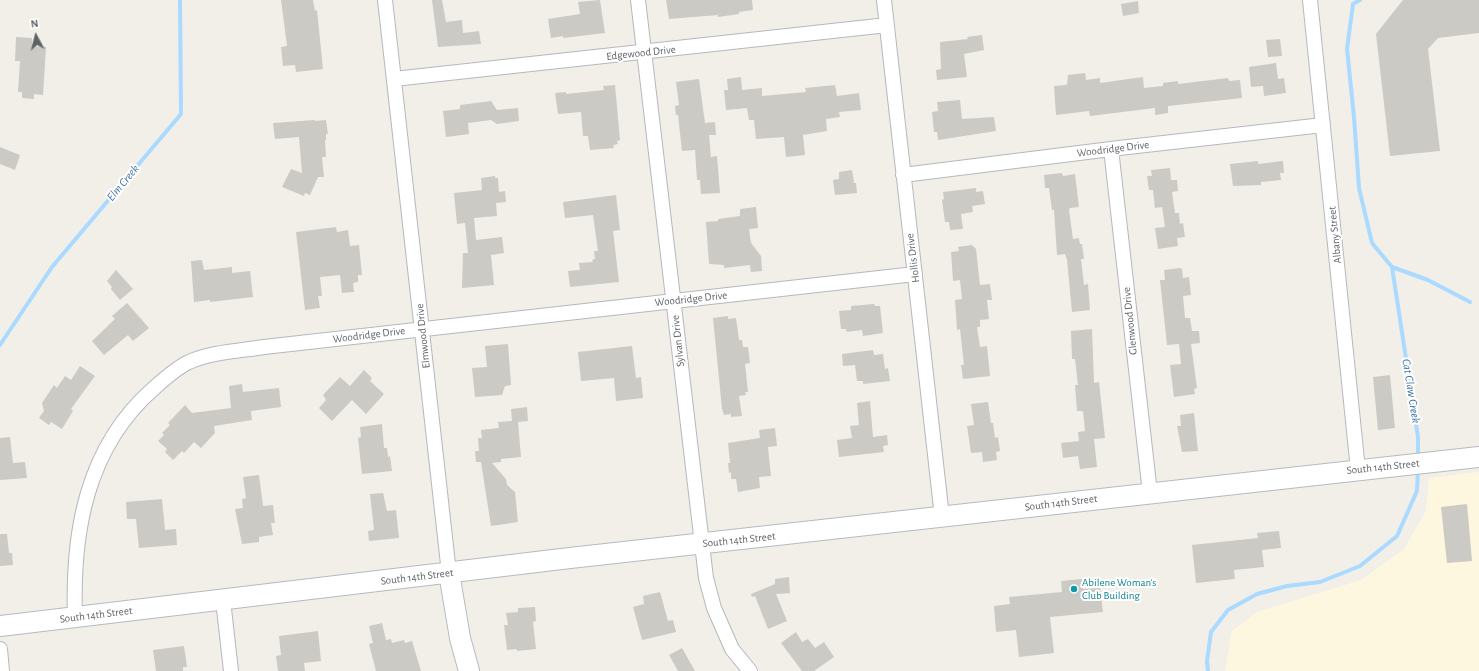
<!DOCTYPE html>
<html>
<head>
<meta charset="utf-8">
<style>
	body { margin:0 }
	#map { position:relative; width:1479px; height:671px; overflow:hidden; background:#f1efe8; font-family:"Alegreya Sans",sans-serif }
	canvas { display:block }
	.north { position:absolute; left:16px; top:16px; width:40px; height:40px; -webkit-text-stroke:3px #fff; paint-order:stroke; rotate:353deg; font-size:11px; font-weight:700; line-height:16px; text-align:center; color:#5f6368 }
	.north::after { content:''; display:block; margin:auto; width:14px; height:18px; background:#5f6368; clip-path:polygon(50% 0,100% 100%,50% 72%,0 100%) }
</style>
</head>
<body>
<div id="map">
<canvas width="1479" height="671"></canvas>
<div class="north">N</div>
</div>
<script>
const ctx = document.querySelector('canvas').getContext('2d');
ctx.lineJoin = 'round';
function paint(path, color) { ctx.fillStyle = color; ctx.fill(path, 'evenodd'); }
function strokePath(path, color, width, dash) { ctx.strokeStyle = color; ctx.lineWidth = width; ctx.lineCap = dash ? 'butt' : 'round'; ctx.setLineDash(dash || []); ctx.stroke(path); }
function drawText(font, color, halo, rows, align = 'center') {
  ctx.font = font + ' "Alegreya Sans",sans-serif'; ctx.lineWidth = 4; ctx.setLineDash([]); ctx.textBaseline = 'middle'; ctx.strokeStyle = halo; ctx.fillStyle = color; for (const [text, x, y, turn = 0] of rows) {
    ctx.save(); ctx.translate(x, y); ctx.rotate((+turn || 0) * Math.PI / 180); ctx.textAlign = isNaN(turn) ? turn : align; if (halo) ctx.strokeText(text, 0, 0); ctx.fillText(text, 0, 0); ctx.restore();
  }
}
paint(new Path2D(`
	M1479 472V671H1225L1232 631 1257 612 1361 580 1404 549 1426 511 1429 478Z`), '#fef7e0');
strokePath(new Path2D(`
	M1360 0 1353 4 1347 49 1354 117 1359 188 1372 243 1392 267 1418 437V459
	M1392 267 1428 280 1470 302
	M0 345 52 267 181 114 180 0
	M1208 671 1207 661 1211 632 1228 610 1257 594 1287 586 1320 582 1360 566 1397 536 1417 491 1418 470`), '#aadaff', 4);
paint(new Path2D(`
	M281 0H313L315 11 317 10 323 69 296 72 295 65 283 66 281 47 287 46Z
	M432 0H442L446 22 462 20 463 33 479 31 481 44 438 47Z
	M600 0 605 33 563 38V36L551 38 548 19 580 14 578 2Z
	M666 0H752L753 10 739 12V14L718 17V15L669 19Z
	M1403 0H1479V33L1438 38 1428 49 1440 151 1390 156 1376 34Z
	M1138 1 1139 13 1123 16 1121 4Z
	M982 35 984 50 964 54 967 77 937 80 936 70 941 69 940 42 968 39 967 37Z
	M16 37 32 38V46L46 47 43 95 34 94V99L22 98V92H18L20 61H15Z
	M1280 39 1282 56 1268 57 1266 40Z
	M1276 63 1278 79 1284 78 1286 93 1264 96 1263 86 1251 87 1249 67Z
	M1085 73 1086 80 1100 78V83L1143 77 1144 88 1163 86V83L1178 81V84L1228 78 1229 81 1240 80 1242 98 1168 106V113L1155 115V108L1090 116 1089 111 1056 115 1054 86 1067 85 1068 75Z
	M741 77 742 90 762 88V96L806 92 805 88 835 85 837 96 859 93 861 110 839 112 840 117 826 119 827 131 803 135 805 155 786 157 784 137 756 139 754 120H749L747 108 726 110 724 90H728L727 79Z
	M699 79 705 123 715 122 716 135H709L711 157 717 156 720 193 701 194 700 180H697L695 150 682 151 678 115H676L675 106 679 105 676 82Z
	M615 85 620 140 617 141 618 144 613 145 614 148 590 150 588 136H583L581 112 558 114 555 93 566 92V94L604 90 603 86Z
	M960 100 962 119 994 117 996 131 938 140 937 132H934L932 112 938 111 937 102Z
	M491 101 497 110 518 108 519 121 497 124 491 120 468 123 469 134 446 137 443 111 460 109V105Z
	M315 120V121L326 120 328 134H326V140H325L326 157H322L324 177H318L310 195 305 193 304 196 282 187 291 169 302 173 299 137 275 139 273 123Z
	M0 147 20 155 15 170 0 164Z
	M1258 161V164L1283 161 1284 173H1280L1281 180 1261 182V185L1233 186 1230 164Z
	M1170 168 1171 180H1177L1178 191 1172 192 1175 213H1179L1180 224 1183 223 1185 237 1177 238 1178 246 1158 249 1155 228 1165 227 1162 207 1155 208 1153 190H1149L1147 176H1152L1151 170Z
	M852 170 854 183H856L857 193 835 195 833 180 839 179V172Z
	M1062 173 1063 176 1075 174 1079 207 1070 208 1069 210 1073 239 1079 238 1080 244H1082L1084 259H1081L1084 285 1088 284 1090 310 1072 312 1067 260 1065 254 1057 255 1054 210H1052L1049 188H1045L1044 175Z
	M495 176V178H498L499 192 505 191 506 202 496 203 497 216 474 218 476 240 502 237 504 253 491 255 494 285 462 288 463 253H468L465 223 457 224 454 193 482 190 481 178Z
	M976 188V192L983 191 985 204 972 206 973 212 961 214 963 229 950 230 949 222H945L942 200 944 199 943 192Z
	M616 195 620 230 613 231 619 282 570 287 568 271 580 270 579 263 593 262 592 260 595 259 594 251H598L593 215 565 218 563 202Z
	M756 207 758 228 749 229 751 243 761 256 762 271 751 272 750 265 724 268V265L709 264 706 222 718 221V219L740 216V209Z
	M336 227 337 232 348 230 350 246 359 245 362 275H358V282L353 283 354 292 342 293 340 275 320 277 322 296H318L320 308 305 310 296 232Z
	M972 245 976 249 980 285 990 284 992 300H987L989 319 980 320V327H977L980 347 987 346 990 376 963 379 961 365H964L960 329 957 330 955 300 962 299 960 280 953 281 951 252 959 251 958 247Z
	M202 260 204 270 232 267V273L250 271 253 297 210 302V300L194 302 191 261Z
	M1180 268 1182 269 1183 278 1189 277 1191 295 1183 296 1185 318H1190L1192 331H1199L1200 343 1191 344 1197 388 1194 389 1195 394 1174 397 1170 365 1181 364 1179 344 1167 345 1160 280H1165L1164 270Z
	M116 270 133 289 120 300 111 289 112 287 107 281Z
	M127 303 149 328 133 341 128 335 104 355 92 341 115 319 112 316Z
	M874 304 875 306H880L883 333 863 336 862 330 847 332 846 329H841L839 311 851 310V306Z
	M728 316V319L736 318 739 340H742L743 347H748L750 363 745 364 748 392H745L746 395 739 396 742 416 731 417V414L724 415 722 409 713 318Z
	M1092 329 1094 383 1099 382 1105 438 1094 439 1097 467 1080 469 1078 456 1063 458 1061 443 1079 441 1078 432 1085 431 1083 411H1077L1075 385H1078L1075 359H1072L1071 331Z
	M508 344 511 385 505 386 502 395 475 397 472 368 487 367 485 346Z
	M632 346 636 378 641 377 643 398 616 401 614 378 581 381 578 352Z
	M873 350 874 355 883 354 885 369 888 368 890 381 863 384V381H857L855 365 843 366 842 354Z
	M80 366 95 376 71 409 73 411 62 429 51 422 49 425 39 418 44 411 42 403 54 385 57 388 65 376 71 380Z
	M364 370 372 378 370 381 384 394 366 414 352 400 332 421 319 408 326 400 323 395 340 377 350 386Z
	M1390 375 1395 428 1378 430 1373 377Z
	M242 384 243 392 279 388 281 407 251 411 252 420 214 426 215 433 201 448 194 442 184 453 182 451 173 460 165 452 167 449 158 441 164 435 162 433 170 425 168 423 185 405 192 413 231 408 229 386Z
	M870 401 873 437 887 435 888 445 883 446 884 452 839 457 837 440 852 438 850 426 859 425 857 403Z
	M988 402 991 423H993L995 438 998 437 1000 451 996 452 997 460 983 462 982 452 971 453 967 426 974 425 971 404Z
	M527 407 528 421 518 422 521 457 501 459V462L492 463 506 479 507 485 515 492 518 522 491 526 481 462H476L475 451H479L478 438H482L481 430 499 428 498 422 512 421 511 409Z
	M1194 413 1198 451 1182 452 1177 426H1181L1180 415Z
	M382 424 384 448H387L388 457 390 456 392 471 362 474 358 438 361 437 360 427Z
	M775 428 777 446 768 447 771 476 759 477 760 488 738 492 736 479H731V472L729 473 728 463H730L728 443 760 438 759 430Z
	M10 437 13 463 25 462 27 478 0 480V438Z
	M259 475 263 506 273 505 275 523H271L273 535 259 537V542L242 544 235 509 243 508 242 499 246 498 243 477Z
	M383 493 387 511 396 510 399 538 369 541 368 531 374 530 370 494Z
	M162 499 165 530 176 529 177 545 139 548 136 519H127L126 502Z
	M1467 504 1472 561 1447 563 1441 507Z
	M1279 531 1281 548 1262 550 1264 567 1234 570 1235 579 1196 583 1192 545 1258 538 1257 533Z
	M0 534H7L9 553H12L13 565 0 566Z
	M789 577 790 593 776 594 787 621 768 629 755 596 752 597 751 594 775 584V579Z
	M1082 579 1083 589 1100 588 1103 612 1050 617 1054 653 1019 657 1016 630 996 632 994 606 1010 604 1009 597 1062 592 1061 581Z
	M660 592 668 621 673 620 676 632 642 640 633 607 644 604 643 596Z
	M535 607 536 621 533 622 536 649 517 651V649L507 650 504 625H508L506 613 518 612V608Z
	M382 623 386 640 391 639 392 643 404 640 405 643 412 641 421 671H376L369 644 373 643 369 626Z
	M318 631 321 661 304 663 305 671H278L276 656 281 655 279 636Z
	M796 632 802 642 808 639 815 648 824 642 834 657 814 671H802L781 643Z
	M184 646 187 667H183V671H156L153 650Z
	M682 648 695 671H678L669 655Z`), '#cccac5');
const street = new Path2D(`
	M385 0 449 573
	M638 0 706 578 714 608 732 649 750 671
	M884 0 942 517
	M1310 0 1358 470
	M394 79 887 25
	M1111 149 1150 493
	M903 175 1119 148 1323 125
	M223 600 231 671
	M75 617C72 533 86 448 153 389 163 380 176 368 189 362 212 352 239 351 264 347L915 274
	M0 649 2 671`);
const secondary = new Path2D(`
	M449 573 460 638 469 671
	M0 626 570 558 1479 457`);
strokePath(street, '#b5b8bc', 16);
strokePath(secondary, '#b6babf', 22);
strokePath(street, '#fff', 14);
strokePath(secondary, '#fff', 20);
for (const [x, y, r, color] of [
	[1074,589,4,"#0f9aa8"]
]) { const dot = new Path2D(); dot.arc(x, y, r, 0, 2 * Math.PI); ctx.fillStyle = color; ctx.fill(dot); strokePath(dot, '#fff', 1.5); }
drawText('11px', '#5f6368', '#fff', [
	["Edgewood Drive",641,53,-6],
	["Woodridge Drive",1113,149,-7],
	["Albany Street",1335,235,-96],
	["Hollis Drive",913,258,-97],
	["Woodridge Drive",691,299,-6],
	["Glenwood Drive",1130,321,-96],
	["Woodridge Drive",369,335,-7],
	["Elmwood Drive",423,336,-96],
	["Sylvan Drive",678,341,-96],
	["South 14th Street",1383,467,-6],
	["South 14th Street",1061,503,-7],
	["South 14th Street",739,540,-6],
	["South 14th Street",417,577,-7],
	["South 14th Street",96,615,-7]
]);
drawText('11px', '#0d838f', '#fff', [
	["Abilene Woman's",1082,583],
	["Club Building",1082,596]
], 'left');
drawText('italic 12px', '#4174aa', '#fff', [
	["Elm Creek",123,183,-50],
	["Cat Claw Creek",1411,391,81]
]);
</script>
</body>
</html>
